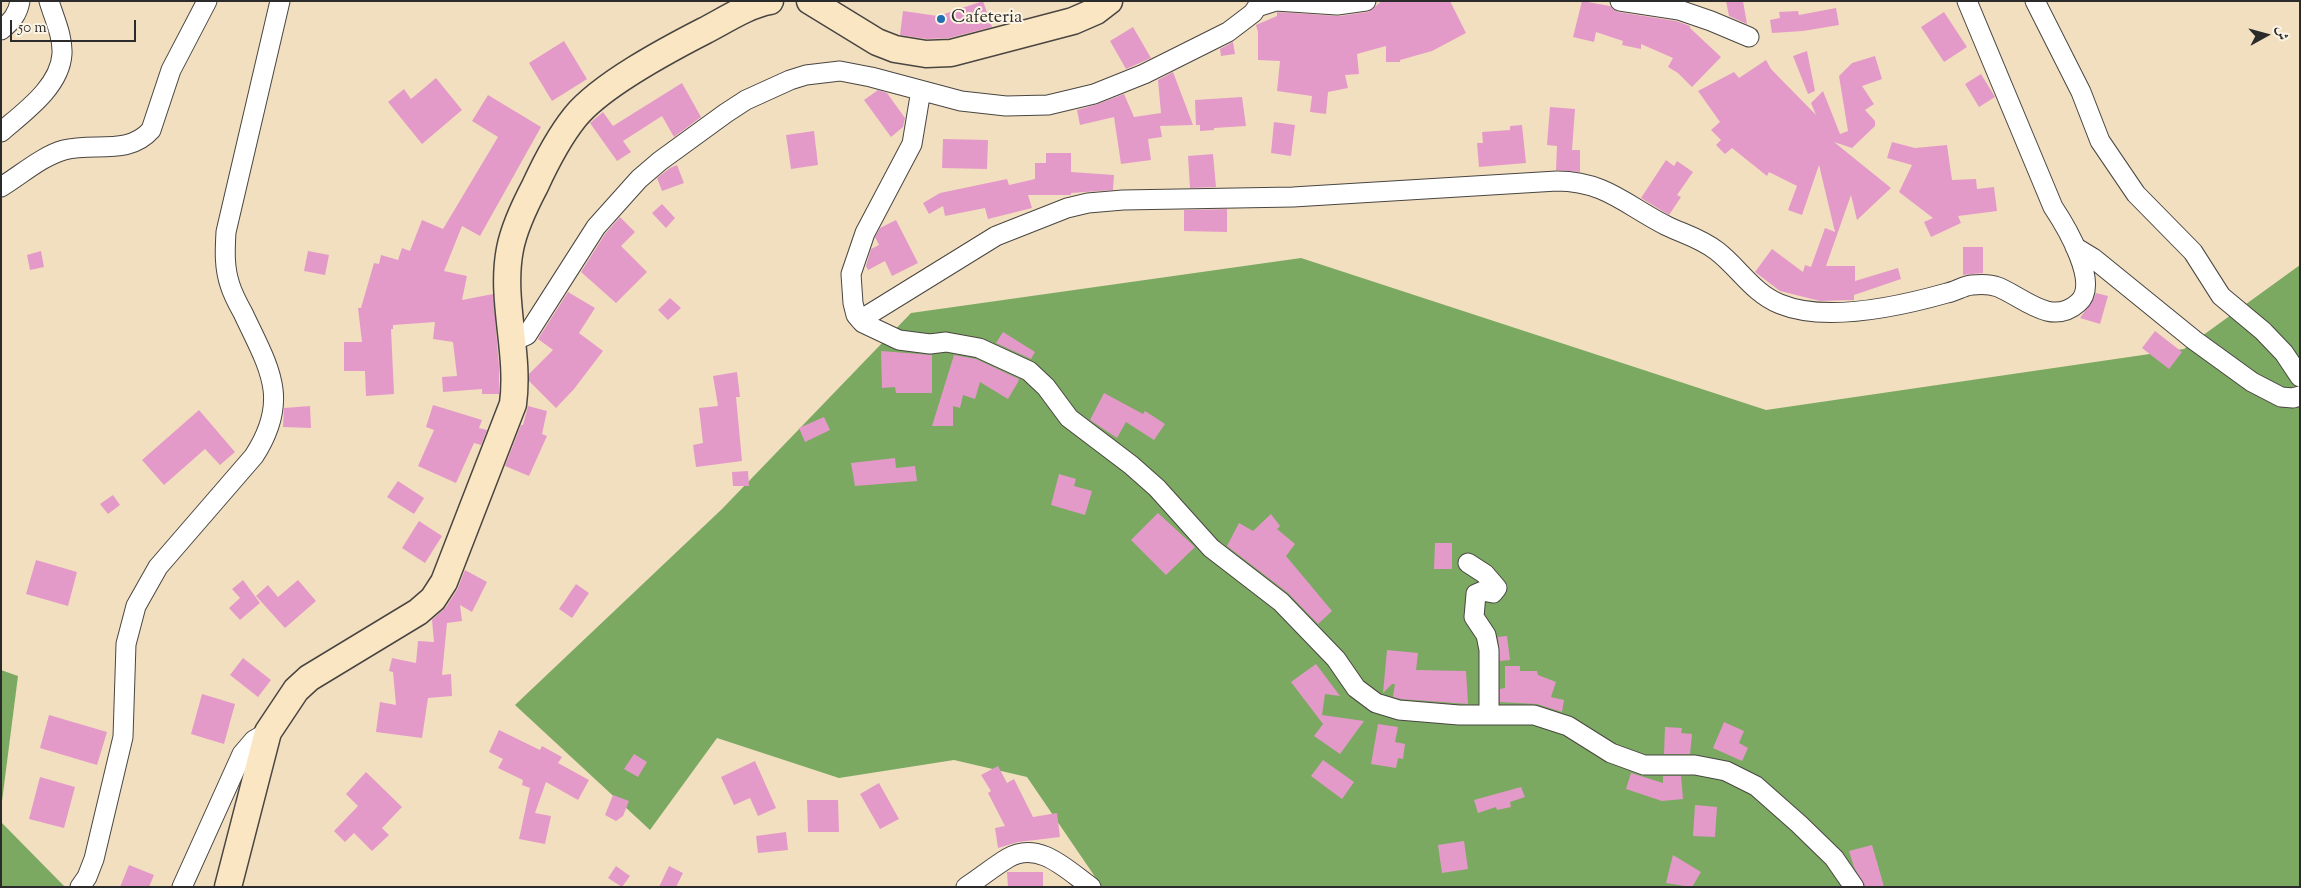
<!DOCTYPE html>
<html>
<head>
<meta charset="utf-8">
<style>
	body { margin:0 }
	#map { position:relative; width:2301px; height:888px; overflow:hidden; background:#f2dfc0; font-family:"Sorts Mill Goudy",Amiri,serif }
	canvas { display:block }
	.frame { position:absolute; inset:0; border:2px solid #2b2b2b; pointer-events:none }
	.north { position:absolute; left:2241px; top:10px; width:50px; height:50px; -webkit-text-stroke:4px #fcf5e5; paint-order:stroke; rotate:83deg; font-size:14px; font-weight:700; line-height:20px; text-align:center; color:#2b2b2b }
	.north::after { content:''; display:block; margin:auto; width:18px; height:22px; background:#2b2b2b; clip-path:polygon(50% 0,100% 100%,50% 72%,0 100%) }
	.scale { position:absolute; left:10px; top:20px; width:126px; height:22px; box-sizing:border-box; border:2px solid #2b2b2b; border-top:0; padding-left:6px; font-size:15px; line-height:18px; white-space:nowrap; color:#2b2b2b; -webkit-text-stroke:4px #fcf5e5; paint-order:stroke }
</style>
</head>
<body>
<div id="map">
<canvas width="2301" height="888"></canvas>
<div class="frame"></div>
<div class="north">ش</div>
<div class="scale">50 m</div>
</div>
<script>
const ctx = document.querySelector('canvas').getContext('2d');
ctx.lineJoin = 'round';
function paint(path, color) { ctx.fillStyle = color; ctx.fill(path, 'evenodd'); }
function strokePath(path, color, width, dash) { ctx.strokeStyle = color; ctx.lineWidth = width; ctx.lineCap = dash ? 'butt' : 'round'; ctx.setLineDash(dash || []); ctx.stroke(path); }
function drawText(font, color, halo, rows, align = 'center') {
  ctx.font = font + ' "Sorts Mill Goudy",serif'; ctx.lineWidth = 4; ctx.setLineDash([]); ctx.textBaseline = 'middle'; ctx.strokeStyle = halo; ctx.fillStyle = color; for (const [text, x, y, turn = 0] of rows) {
    ctx.save(); ctx.translate(x, y); ctx.rotate((+turn || 0) * Math.PI / 180); ctx.textAlign = isNaN(turn) ? turn : align; if (halo) ctx.strokeText(text, 0, 0); ctx.fillText(text, 0, 0); ctx.restore();
  }
}
paint(new Path2D(`
	M1301 258 1766 410 2184 349 2300 265V887H1102L1027 777 954 760 839 778 717 738 650 830 515 705 722 509 911 313Z
	M1 670 18 676 1 809Z
	M1 822 65 887H1Z`), '#7ba962');
paint(new Path2D(`
	M983 1 992 27 949 38 927 39 900 35 903 11 938 16Z
	M1382 1H1450L1466 33 1432 51 1400 60V62H1386V46L1357 54 1359 74 1345 75 1348 88 1328 92 1326 114 1310 112 1312 96 1277 91 1280 61 1258 60V32L1256 25 1277 16V12L1339 16 1368 12Z
	M1582 1 1610 6 1618 12 1676 21 1690 26V28L1721 57 1692 87 1678 73 1668 67 1673 58 1641 44V49L1622 45 1623 41 1596 32 1594 42 1573 37Z
	M1726 1H1743L1747 24 1729 16Z
	M1836 8 1839 25 1803 31 1772 33 1770 20 1780 18 1779 12 1798 11 1799 15Z
	M1944 12 1967 47 1944 62 1921 27Z
	M1133 27 1151 58 1126 69 1110 41Z
	M564 41 587 79 552 101 529 63Z
	M1233 42 1235 54 1221 56 1220 49Z
	M1807 51 1815 91 1808 94 1793 56Z
	M1875 56 1882 79 1862 86 1874 104 1865 110 1875 121V126L1852 148 1834 142 1891 188 1857 220 1851 195 1826 266H1855V281L1898 268 1901 279 1854 295V300L1820 301 1780 291 1755 272 1772 249 1803 272 1805 265 1811 267 1825 228 1835 232 1819 165 1802 215 1788 210 1797 186 1769 172 1767 176 1732 148 1725 154 1716 145 1721 140 1711 130 1720 122 1698 91 1734 72 1739 78 1766 60 1771 69 1816 115 1811 103 1823 91 1840 134 1848 131 1839 76 1852 63Z
	M1173 72 1193 125 1160 126 1162 137 1148 139 1151 160 1121 164 1114 117 1080 125 1077 110 1098 104 1124 94 1134 117 1161 113 1158 80Z
	M1981 74 1995 97 1979 107 1965 84Z
	M436 78 462 110 422 144 388 102 404 89 411 99Z
	M682 83 701 117 674 137 662 116 623 141 631 152 617 161 590 123 603 112 613 126Z
	M878 90 887 93 905 118 903 127 891 137 864 100Z
	M488 95 541 127 480 236 462 226 444 271 467 276 462 300 493 294 499 366V394H482V389L443 392 442 377 457 376 453 342 433 339 435 322 393 325V329H391L394 394 366 396 365 371H344V342H362L358 308H361L374 263 379 264 381 255 398 260 402 248 410 251 422 220 443 229 498 137 472 121Z
	M1242 97 1246 126 1214 128V130L1200 131V125H1196L1195 100Z
	M1550 107 1575 109 1572 150H1580V172L1556 170 1557 146 1547 145Z
	M1274 122 1295 125 1291 156 1271 153Z
	M1522 125 1526 163 1479 167 1477 143H1483L1482 132 1510 130V126Z
	M814 131 818 165 791 169 786 135Z
	M943 139 988 140 987 169 942 168Z
	M1892 142 1915 148 1947 145 1952 180 1976 179 1977 189 1994 187 1997 211 1958 216 1961 223 1931 237 1924 222 1933 218 1899 192 1912 165 1887 158Z
	M1046 153H1071V172L1114 175 1113 190 1071 193V195H1028L1032 208 988 219 985 208 945 216 943 206 929 214 923 203 940 193 1007 179 1009 185 1035 179V163H1046Z
	M1213 154 1216 187 1190 188 1188 156Z
	M1666 160 1674 166 1677 161 1693 172 1677 195 1681 197 1669 215 1641 198Z
	M677 165 684 183 662 191 657 178 670 168Z
	M662 204 675 218 666 228 652 213Z
	M1227 209V232L1184 231V210Z
	M620 217 635 232 621 246 647 272 616 303 581 272 605 234Z
	M896 220 918 263 892 276 885 261 868 270 866 266 871 249 879 245 875 237 880 228Z
	M1963 247H1983V273L1963 275Z
	M41 251 44 267 30 270 27 255Z
	M308 251 329 255 325 275 304 271Z
	M568 292 595 308 579 333 603 351 574 389 556 408 529 381V374L553 350 538 339Z
	M2096 293 2108 296 2100 324 2080 318 2093 300Z
	M670 298 681 308 668 320 658 310Z
	M2155 331 2182 352 2169 369 2142 348Z
	M1003 332 1035 352 1031 359 996 343Z
	M881 351 932 355V393H896L895 387 882 388Z
	M954 355 976 359 1019 379 1018 382 1008 399 980 382 975 399 963 395 960 408 953 406V426H932Z
	M737 372 740 397H736L742 461 696 467 693 445 703 443 699 408 718 406 713 376Z
	M1104 393 1143 414 1145 411 1165 424 1154 440 1126 422 1117 438 1090 420Z
	M433 405 482 420 479 428 487 430 481 445 474 443 456 483 418 466 434 430 426 427Z
	M310 406 311 428 283 427 284 408Z
	M528 406 547 411 542 434 547 436 529 476 505 466 521 425H523Z
	M199 410 235 452 220 465 205 449 164 485 142 460Z
	M824 417 830 430 805 442 799 428Z
	M895 458 896 468 915 466 917 481 855 486 851 463Z
	M748 471 749 486H733L732 472Z
	M1059 474 1076 479 1074 486 1092 491 1085 515 1051 505Z
	M398 481 424 498 414 514 387 497Z
	M113 495 120 505 108 514 100 504Z
	M1158 513 1195 547 1166 575 1131 540Z
	M1271 514 1280 526 1277 529 1295 544 1286 556 1332 611 1318 624 1288 593 1227 546 1239 523 1253 531Z
	M419 521 442 536 425 563 402 548Z
	M1435 543H1452V569H1434Z
	M36 560 77 572 68 606 26 594Z
	M465 570 487 582 472 612 460 605 462 621 447 623 442 675 451 674 452 696 428 698 422 738 376 732 380 702 396 705 393 672 389 671 392 658 416 663 418 641 434 642 432 620 446 607 457 590Z
	M243 580 260 603 240 620 229 608 240 598 232 589Z
	M298 580 316 601 285 628 256 596 268 585 278 597Z
	M576 584 589 593 572 618 559 609Z
	M1507 636 1510 660 1500 661 1498 637Z
	M1387 650 1418 653 1416 670 1466 671 1468 704 1401 699 1393 697 1395 684H1392L1383 693Z
	M243 658 271 680 258 697 230 675Z
	M1316 664 1340 696 1325 694 1322 715 1364 721 1340 754 1314 736 1323 724 1291 682Z
	M1505 666H1520V671H1537L1538 675 1556 682 1551 697 1564 700 1562 712 1537 704 1500 702V689L1505 688Z
	M202 694 235 704 224 744 191 734Z
	M49 715 107 732 97 765 40 748Z
	M1724 722 1744 731 1739 743 1748 748 1742 761 1713 748Z
	M1378 724 1398 727 1395 742 1405 744 1403 759 1398 758 1396 768 1371 764Z
	M1665 727 1682 728 1681 733 1692 734 1690 754H1664Z
	M499 730 540 750 542 746 562 757 558 763 589 780 578 800 546 782 535 813 551 816 545 844 519 839 530 788 522 785 523 780 498 768 503 759 489 752Z
	M634 754 647 762 638 777 624 769Z
	M1323 760 1354 782 1342 799 1311 776Z
	M755 761 776 808 758 816 750 798 734 805 721 777Z
	M998 766 1007 783 1014 779 1033 817 1057 813 1060 837 1018 842 998 848 995 828 1005 826 988 793 991 791 981 775Z
	M366 772 402 807 382 828 389 835 372 851 354 833 345 842 334 831 358 806 346 794Z
	M1631 773 1663 783V776H1681L1683 799 1662 801 1626 789Z
	M40 777 75 787 64 828 29 819Z
	M879 783 899 819 880 829 860 794Z
	M1521 787 1525 797 1510 802 1511 807 1497 810 1496 807 1478 813 1474 800Z
	M613 795 629 801 623 816 616 821 605 815Z
	M807 800H838L839 832H808Z
	M1695 805 1717 807 1715 837 1693 836Z
	M786 832 788 850 758 853 756 836Z
	M1464 841 1468 869 1442 873 1438 845Z
	M1872 845 1877 862 1884 887H1865L1854 867 1849 851Z
	M1673 855 1701 872 1692 887 1666 883Z
	M129 865 154 875 149 887H120Z
	M616 866 630 876 622 887 608 878Z
	M669 866 683 873 676 887H659Z
	M1007 872H1043V887H1008Z`), '#e49ac8');
const street = new Path2D(`
	M1620 1 1679 10 1711 21 1749 37
	M2035 1 2081 92 2100 141 2136 194 2193 252 2221 296 2263 331 2284 353 2300 377
	M1 30C11 22 18 14 20 1
	M921 90 912 144 865 233 851 274 853 303 856 315 863 323 899 340 930 344 946 342 979 348 1029 371 1046 387 1069 418 1131 465 1157 488 1211 548 1281 602 1336 659 1356 688 1376 703 1399 710 1459 715H1534L1568 726 1611 753 1644 765H1695L1726 771 1756 786 1799 824 1834 858 1854 887
	M1 132C24 112 60 87 62 54 63 36 54 18 49 1
	M1 187C21 175 42 156 64 150 94 142 128 156 151 130L171 70 207 1
	M2075 247 2093 258 2194 340 2252 382 2281 397 2293 398 2300 396
	M860 320 996 236 1067 208 1088 203 1123 200 1293 197 1557 181C1605 181 1627 206 1667 226 1684 234 1702 239 1717 251 1739 268 1753 293 1780 304 1826 323 1901 306 1947 293 1956 291 1963 286 1972 285 1981 284 1990 284 1998 287 2023 297 2051 327 2078 303 2101 284 2065 225 2053 207L1967 1
	M513 341 527 335 596 227 639 179 660 161 726 113 746 100 790 80 806 75 840 71 871 77 961 101 1006 106 1048 105 1094 94 1144 74 1228 32 1253 13 1257 7 1276 1 1337 5 1366 1
	M1468 563 1485 574 1497 588 1493 593 1483 591 1476 594 1474 617 1486 635 1489 650V715
	M80 887 87 877 94 859 123 737 126 644 136 606 158 567 254 456C291 399 269 368 243 313 238 304 233 295 230 285 224 267 225 250 226 232L280 1
	M182 887 242 754 254 740 268 732
	M966 887C980 878 993 867 1008 858 1039 840 1067 870 1091 887`);
const secondary = new Path2D(`
	M810 1 877 42 895 49 926 54 951 53 1073 21 1096 11 1109 1
	M228 887 268 732 296 690 309 678 418 612 433 599 444 582 513 404C520 352 500 300 510 249 514 228 525 205 535 186 546 162 559 137 575 117 601 85 667 50 704 31 724 21 747 5 770 1`);
strokePath(street, '#494641', 21);
strokePath(secondary, '#494641', 29);
strokePath(street, '#fff', 19);
strokePath(secondary, '#fbe6c4', 26);
for (const [x, y, r, color] of [
	[941,19,5,"#1f6fb2"]
]) { const dot = new Path2D(); dot.arc(x, y, r, 0, 2 * Math.PI); ctx.fillStyle = color; ctx.fill(dot); strokePath(dot, '#fcf5e5', 2); }
drawText('18px', '#2b2b2b', '#fcf5e5', [
	["Cafeteria",951,19]
], 'left');
</script>
</body>
</html>
